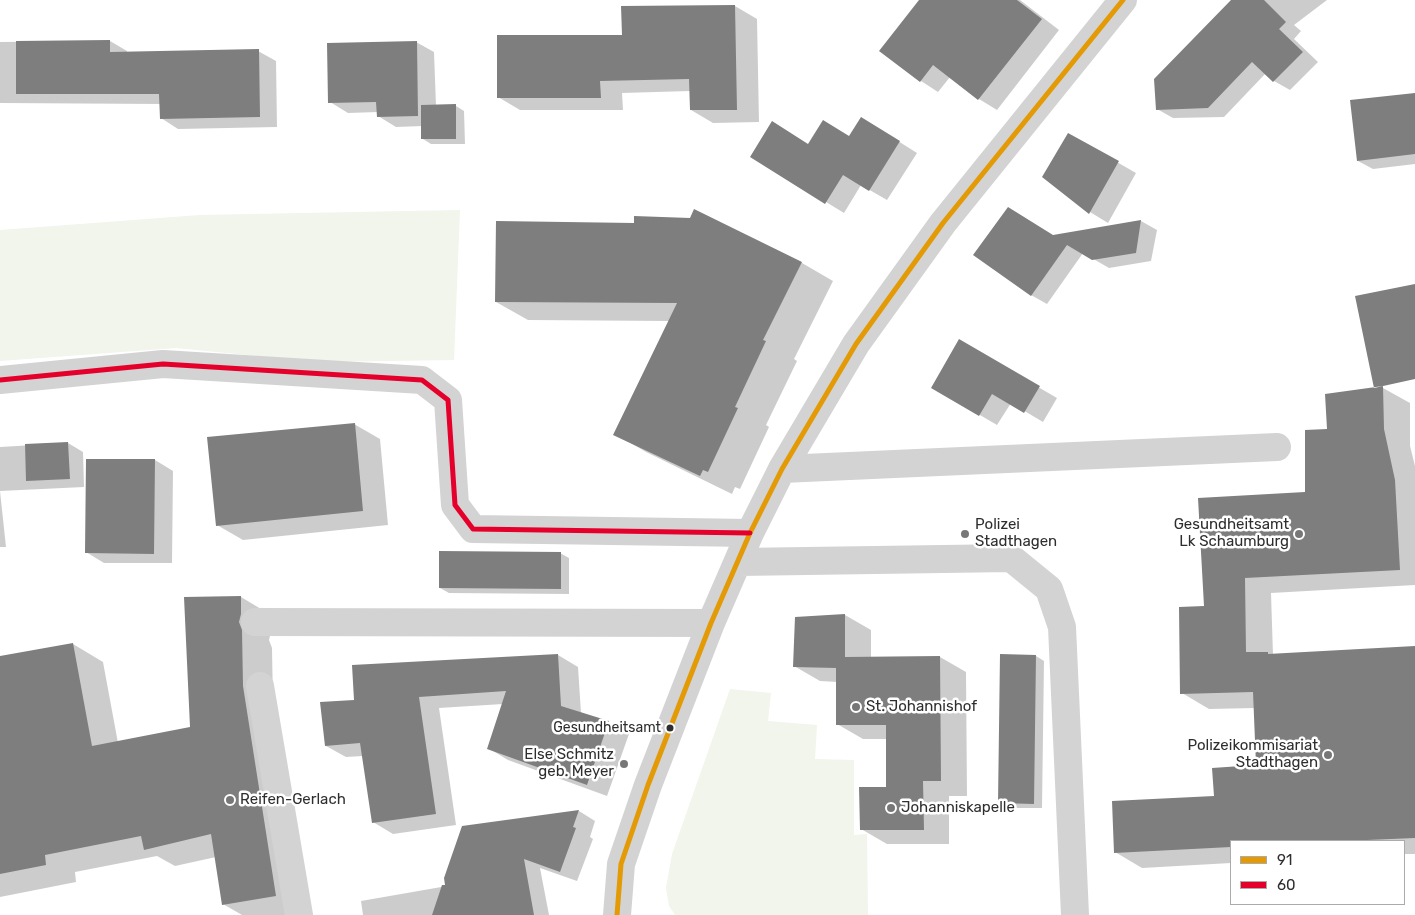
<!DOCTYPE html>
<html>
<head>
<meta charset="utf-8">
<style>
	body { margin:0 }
	#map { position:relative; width:1415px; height:915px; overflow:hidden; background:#fff; font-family:Rubik,sans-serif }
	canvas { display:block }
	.legend { position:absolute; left:1230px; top:840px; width:175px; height:65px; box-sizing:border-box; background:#fff; border:1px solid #ababab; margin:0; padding:6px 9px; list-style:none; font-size:15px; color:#2e2e2e }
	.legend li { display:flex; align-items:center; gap:10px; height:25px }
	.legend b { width:25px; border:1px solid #ababab }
</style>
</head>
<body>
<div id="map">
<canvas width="1415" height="915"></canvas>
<ul class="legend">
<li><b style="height:6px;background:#e39a05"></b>91</li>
<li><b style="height:6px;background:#e4002b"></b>60</li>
</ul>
</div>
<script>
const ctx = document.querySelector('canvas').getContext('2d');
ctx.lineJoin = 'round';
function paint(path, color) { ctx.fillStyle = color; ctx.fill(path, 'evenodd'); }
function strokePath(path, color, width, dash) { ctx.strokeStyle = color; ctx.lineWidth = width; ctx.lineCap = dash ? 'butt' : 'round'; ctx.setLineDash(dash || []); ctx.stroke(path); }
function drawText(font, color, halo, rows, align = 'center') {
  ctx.font = font + ' Rubik,sans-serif'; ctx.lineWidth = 5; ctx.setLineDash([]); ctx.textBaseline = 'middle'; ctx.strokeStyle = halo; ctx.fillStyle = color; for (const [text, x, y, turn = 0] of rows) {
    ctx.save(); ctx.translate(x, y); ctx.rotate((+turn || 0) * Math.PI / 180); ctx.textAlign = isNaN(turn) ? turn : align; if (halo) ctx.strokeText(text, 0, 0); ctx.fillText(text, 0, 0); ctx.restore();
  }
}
paint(new Path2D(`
	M460 210 454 360 319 362 176 348 0 361V230L200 215Z
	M730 689 771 693 768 721 817 725 815 759 854 760V835L867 834 868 915H675L669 906 666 888 672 854Z`), '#f1f5eb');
paint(new Path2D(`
	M920 0H1020L1059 30 997 110 979 99 950 77 938 92 921 81Z
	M1233 0H1327L1294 25 1301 31 1294 39 1318 62 1290 90 1274 81 1266 73 1224 117 1173 118 1157 109Z
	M735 6 757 19 759 122 713 123 691 110 690 91 622 93 623 110H520L498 97 623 36Z
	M110 41 127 51V53L258 51 276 61 277 127 178 129 161 118V104L0 103V42Z
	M416 42 434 52 436 106H456L464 111 465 144H431L423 139V126L396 127 378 116V112L348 113 330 102Z
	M1415 94V164L1373 169 1358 161Z
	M879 129 917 153 887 200 861 185 844 213 751 156 849 137Z
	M1068 134 1136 173 1108 223 1090 212 1044 177Z
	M1141 221 1157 230 1151 261 1109 268 1083 253 1047 304 1031 295 1054 236Z
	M802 263 833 281 794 359 797 361 766 425 769 427 740 489 735 487 732 494 646 452 615 434 670 321 528 320 496 302Z
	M959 341 1057 398 1043 422 1011 403 997 425 932 387Z
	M1383 388 1410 403V446L1415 466V585L1271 593 1273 655 1415 647V854H1404V841H1231V863L1142 868 1115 852 1215 797 1257 766 1255 708 1209 709 1182 693 1206 607 1306 493 1328 431Z
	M354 424 380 439 388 525 243 540 217 525Z
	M68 443 83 452 84 487 0 491 6 547H0V447Z
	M155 460 173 471 172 563H104L86 552Z
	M560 553 569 558V594L449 593 440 588Z
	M241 597 271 615V632L269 640 272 648 273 704 293 915H242L223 904 216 857 175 866 157 856 75 872 76 882 0 897V658L73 644 103 662 118 743 192 728Z
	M845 615 871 630V658L940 657 966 672 967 796H949V844H887L861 829 887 789V739H863L837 724V682L820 681 794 666 796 618Z
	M558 655 578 667 581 713 608 722 629 734 607 796 508 760 488 748 503 704 439 708 456 825 393 834 373 822 363 756 346 757 326 746 355 701Z
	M1036 656 1044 661 1042 808H1009L1000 803Z
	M579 811 595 821 590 837 593 839 577 881 540 868 549 915H363L361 901 447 886Z`), '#0003');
paint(new Path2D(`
	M919 0H1017L1042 19 978 100 933 65 920 82 879 51Z
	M1231 0H1264L1286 22 1279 29 1303 52 1273 82 1252 62 1208 108 1156 110 1154 79Z
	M735 5 737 110H690L689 79 600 81 601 98H497V35H622L621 6Z
	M110 40V52L259 49 260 117 160 119 159 94H16V41Z
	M417 41 418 116 377 117 376 102 328 103 327 43Z
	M1415 93V154L1357 161 1350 100Z
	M456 104V139H421V105Z
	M861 117 900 141 869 191 843 175 825 204 750 157 772 121 808 144 823 120 849 136Z
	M1068 133 1119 161 1089 214 1042 177Z
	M1008 207 1053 235 1141 220 1136 253 1092 260 1067 245 1031 296 973 255Z
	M694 209 802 262 763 340 766 341 735 407 738 408 708 472 703 470 700 476 613 435 677 303 495 302 496 221 634 223V216L690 218Z
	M1415 284V379L1374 388 1355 296Z
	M959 339 1040 386 1024 413 992 394 979 416 931 388Z
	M1383 386 1384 429 1395 480 1400 570 1245 578 1246 652H1268V654L1415 646V838L1343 841H1231V847L1114 853 1112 801 1214 796 1212 768 1256 765 1253 692 1180 694 1179 607 1204 606 1198 498 1305 492V430L1327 429 1325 394Z
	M355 423 363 511 216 526 207 437Z
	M68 442 70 479 26 481 25 444Z
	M86 459H155L154 554 85 553Z
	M439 551 561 552V589L439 588Z
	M241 596V614L239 622 242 630 243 686 276 896 222 905 211 834 144 850 141 836 45 855 46 865 0 874V656L73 643 92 746 190 727 184 597Z
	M845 614V657L940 656 941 781H923L924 830H860L859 787H886V725H836V668L793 667 795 617Z
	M558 654 561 706 609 721 587 785 487 749 506 691 419 697 436 814 372 823 360 743 325 746 320 702 354 700 352 665Z
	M1000 654 1036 655 1034 804 998 803Z
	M579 810 573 827 576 828 560 872 524 859 534 915H432L442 885H445L444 878 462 826Z`), '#7e7e7e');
strokePath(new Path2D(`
	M0 380 163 364 422 380 448 400 455 505 473 529 750 533
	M782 469 1277 447
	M738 562 1011 558 1049 589 1062 627 1075 915
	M255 622 711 623
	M260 686 299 915
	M617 915 621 864 648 785 711 623 750 533 782 469 856 344 943 223 1123 0`), '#d3d3d3', 28);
strokePath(new Path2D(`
	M617 915 621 864 648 785 711 623 750 533 782 469 856 344 943 223 1123 0`), '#e39a05', 5);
strokePath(new Path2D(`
	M0 380 163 364 422 380 448 400 455 505 473 529 750 533`), '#e4002b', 5);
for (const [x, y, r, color] of [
	[965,534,5,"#777"],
	[1299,534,5,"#777"],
	[856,707,5,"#777"],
	[670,728,4.5,"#2e2e2e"],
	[1328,755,5,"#777"],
	[624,764,5,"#777"],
	[230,800,5,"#777"],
	[891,808,5,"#777"]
]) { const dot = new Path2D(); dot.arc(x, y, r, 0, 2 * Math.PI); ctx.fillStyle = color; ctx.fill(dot); strokePath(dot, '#fff', 2); }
drawText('14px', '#2e2e2e', '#fff', [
	["Gesundheitsamt",661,728]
], 'right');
drawText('15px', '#2e2e2e', '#fff', [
	["Polizei",975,525],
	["Stadthagen",975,542],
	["Gesundheitsamt",1289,525,"right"],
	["Lk Schaumburg",1289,542,"right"],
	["St. Johannishof",866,707],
	["Polizeikommisariat",1318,746,"right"],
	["Stadthagen",1318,763,"right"],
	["Else Schmitz",614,755,"right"],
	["geb. Meyer",614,772,"right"],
	["Reifen-Gerlach",240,800],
	["Johanniskapelle",901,808]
], 'left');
</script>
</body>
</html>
